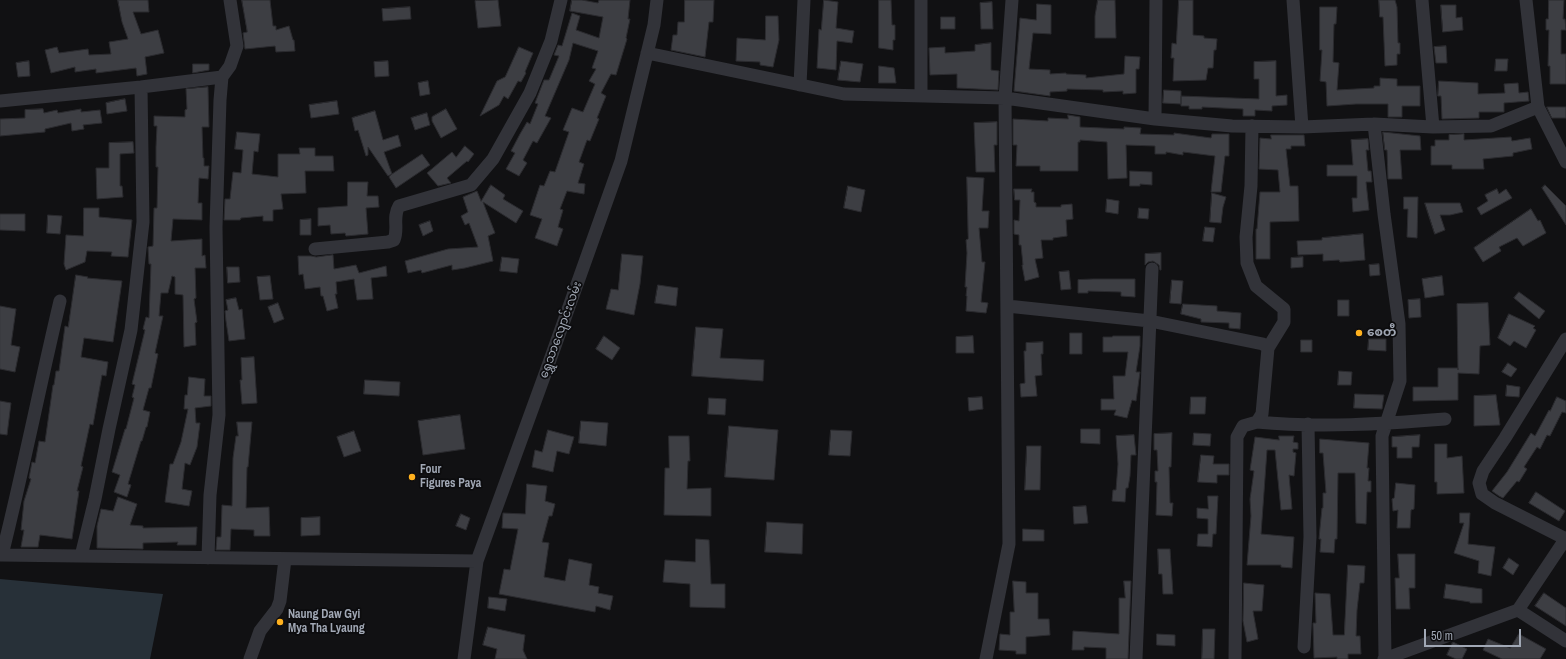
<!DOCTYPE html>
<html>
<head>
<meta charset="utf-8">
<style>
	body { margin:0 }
	#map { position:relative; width:1566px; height:659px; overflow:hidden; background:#111113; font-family:"Archivo Narrow",sans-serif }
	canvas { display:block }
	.scale { position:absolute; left:1424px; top:629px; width:97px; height:18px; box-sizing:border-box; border:2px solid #a1a8b5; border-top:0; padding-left:5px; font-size:12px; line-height:14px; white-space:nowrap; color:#a1a8b5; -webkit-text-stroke:3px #0c0c0e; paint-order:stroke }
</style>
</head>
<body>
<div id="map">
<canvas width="1566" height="659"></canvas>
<div class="scale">50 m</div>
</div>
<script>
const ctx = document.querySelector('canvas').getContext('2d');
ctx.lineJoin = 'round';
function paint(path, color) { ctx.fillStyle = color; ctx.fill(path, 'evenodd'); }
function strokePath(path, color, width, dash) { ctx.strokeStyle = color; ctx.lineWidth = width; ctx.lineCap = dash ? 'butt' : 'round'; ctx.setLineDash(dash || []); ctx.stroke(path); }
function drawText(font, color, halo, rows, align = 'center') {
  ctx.font = font + ' "Archivo Narrow","Noto Sans Myanmar",sans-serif'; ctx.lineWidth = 3.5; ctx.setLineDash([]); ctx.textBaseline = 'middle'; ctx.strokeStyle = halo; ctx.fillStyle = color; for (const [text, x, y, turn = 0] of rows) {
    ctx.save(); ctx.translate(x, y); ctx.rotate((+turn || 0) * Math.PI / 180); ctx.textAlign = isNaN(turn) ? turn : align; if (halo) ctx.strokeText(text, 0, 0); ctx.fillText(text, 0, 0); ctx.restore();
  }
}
paint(new Path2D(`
	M0 579 163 594 150 659H0Z`), '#273038');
const building = new Path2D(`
	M118 0H148L149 12H133L141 34 158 30 164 53 145 57 147 74 137 76 136 68 96 73V69L75 72V67L51 73 45 50 57 47 59 53 88 49 89 55 111 54 109 42 128 39 122 22Z
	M242 0H270L273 26H276V30L289 26 293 40H294L295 51 276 52 275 46 245 49 243 33 247 32Z
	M498 0 501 26 478 28 475 1Z
	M572 0H582L598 3 599 0H630L628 19H630L626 38 627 39 616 75 611 74 601 93 606 96 597 118 599 119 590 141 587 140 579 162 584 164 578 183 585 184 584 194 567 191 560 209 563 210 558 227 563 229 557 246 535 238 542 219 530 215 540 185 544 186 550 171 555 172 569 132 563 130 572 108 583 112 595 84 589 81 596 69 592 68 598 51 573 43 569 60 545 116 551 118 537 143 533 141 523 160 527 163 519 176 506 169 515 153 511 151 520 134 527 122 530 124 538 104 535 103 544 80H549L559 56 554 55 558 45 562 46 572 13 580 16 576 30 599 38 603 17 570 11Z
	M685 0H714L713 22H709L705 57 671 50 673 35H677L678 22H684Z
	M824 0 838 2 836 28 854 31 852 43 837 41 836 70 817 68 819 29 821 30Z
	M879 0H891L892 25H895V40H893V50L879 48Z
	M1098 0H1115L1116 38H1095V16Z
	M1179 0H1193V35L1204 36V38L1217 39 1216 50H1214L1213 68H1208L1206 80 1173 81 1174 58H1171L1172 43 1176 44Z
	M1379 0H1395L1397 7 1398 43H1400V54H1397V65L1385 66 1383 17H1380Z
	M1549 0H1564L1563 19H1565L1566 30H1561V54H1566V84H1550V66H1548L1549 30H1546V19H1548Z
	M992 2 993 29H981L980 3Z
	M1037 4 1051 5V34L1033 33 1029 69 1050 70V74L1066 73V74L1086 75V78L1124 74 1125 56 1140 57 1139 69H1136V93L1123 94V91L1103 92V90L1067 89V91L1050 92V96L1014 91 1020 18 1036 20Z
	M1441 5H1456V18L1462 17 1463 30 1443 32Z
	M410 7 411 19 383 21 382 9Z
	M1320 7H1337L1336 24H1334L1333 62 1339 63 1337 90 1374 88V86H1380V78L1397 79V86H1420V106H1402V117H1388V104H1356L1327 106 1326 82 1320 81 1322 50H1320Z
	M766 16H778L779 40 773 67 760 65V62L736 61 737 38 765 40Z
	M941 17H955V29H941Z
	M991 43V70L999 71 998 90 957 88V74L930 75 929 48 945 47V53L975 51V45Z
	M1446 46 1447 63H1436L1434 47Z
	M519 47 533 53 525 72 526 73 521 82 518 81 508 99 504 96 499 105 480 116 497 81 505 77Z
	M1496 59H1508L1507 71H1495Z
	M29 61 30 76 18 77 16 63Z
	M388 61 389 76 375 77 374 62Z
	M841 61 863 64 860 82 838 80Z
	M1276 61V96L1287 95V105L1272 106V111L1255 110V116H1243V109L1202 107V109H1189V106H1181V96L1259 99V79H1254V62Z
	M193 64H209V70L193 73Z
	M879 66 894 68 896 83H879Z
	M428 81 430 94 420 96 418 83Z
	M1439 81 1478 83V94L1505 93 1504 84 1518 83 1519 93 1528 92 1529 101 1504 103V112H1479V118L1442 119 1441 96H1438Z
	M208 87 209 127H202L203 158H204V166H209L208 179 199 178 198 203H202V220L173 219 171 241 202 239V256L205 255 206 268H195L196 298 194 299 197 322 195 323 196 345 184 347 183 295 175 294V277L172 276 168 293H161L159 316H163L155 353 158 354 151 388H149L143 410 150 412 147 427H146L142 441H141L128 484 131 485 127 497 114 492 120 475 112 472 125 429H126L134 398 132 397 135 385 132 384 145 330 143 329 146 317 149 318 151 264H149L148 247 153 246 154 208H157L158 167H156V147L157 126H154V116L185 117V110L187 109 186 89Z
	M1164 90 1181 91V104L1163 103Z
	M125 99 127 111 107 114 106 103Z
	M337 101 339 114 311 118 309 105Z
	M1547 107H1566V118H1552Z
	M43 109 44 113 57 110 58 113 81 109V112L100 110 102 123 83 125 84 129 72 131 71 123 45 129V132L0 136V119L25 118V110Z
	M446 109 457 129 441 138 432 121V117Z
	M375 111 383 140 398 135 401 146 384 152 392 174 422 154 430 165 396 188 389 177 392 174 388 176 368 147V155L366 156 358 130 355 131 352 118Z
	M427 113 430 125 415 130 411 118Z
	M1068 115 1080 117V127L1124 129V127L1141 128 1140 134 1174 135V133L1211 138 1212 134H1229V156H1225L1221 192H1211L1215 156 1183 152V155L1166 152V154H1155V146L1126 145 1127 178 1108 179 1107 142 1080 140V142H1078V171H1040V166H1016L1017 145H1013V119L1048 121V118L1068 119Z
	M997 122V145H994L995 172H976L974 123Z
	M237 132 260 134 258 152 254 151 252 174 278 177V154H300L299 148H315V156H333L334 171H305L306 193 281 194 283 209 273 210V221H263V216L241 218 240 220H224L225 199H230L233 172 241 173 243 150 235 149Z
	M1383 132 1420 136 1421 150H1400L1402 179H1388L1387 150H1385Z
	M1464 134V140L1511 137 1512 141 1530 138 1532 149 1513 153V156L1483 159 1484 169H1452V165H1431V146H1435V140H1449V135Z
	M1271 135H1304L1305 146H1291V149H1286L1290 186H1298L1299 221 1270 222V259H1256V229H1257L1260 192H1280L1278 170 1259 169 1260 138 1271 139Z
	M1368 139 1369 150H1366L1368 171H1371L1372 182H1366L1369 210 1353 212 1352 198H1357V176H1327V165H1353L1351 140Z
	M133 142 134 153 120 154V186H122L123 197 97 199 96 168H109V143Z
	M465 146 474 154 468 162 467 161 447 178 451 183 438 186 427 173 452 152 456 157Z
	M1130 171 1152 172V185L1140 184V186H1130Z
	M967 177 984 178 982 211H989L988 228H979L982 262H985L981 302 988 303 986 313 966 311 967 296H966L967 287H965L967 253 966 240 968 239Z
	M348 182H368L367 196H378L379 207 366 208 368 234 346 236 345 233 331 234 330 225 318 226V208L347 206Z
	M491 185 505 195 503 199 523 211 516 223 483 202 495 233 488 236 493 261 465 268 452 270V265L422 273 421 270 408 273 405 261 448 249 478 247 469 223 465 225 461 216 468 212 463 197 477 191 481 201Z
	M1545 185 1566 206V225L1542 188Z
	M848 186 865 190 861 212 844 208Z
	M1014 189H1032L1031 192H1034V202L1036 203V207H1061V205L1072 204 1073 219 1066 220 1067 236 1053 238V240H1041L1043 258 1035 259 1039 277 1025 281 1022 265H1023L1021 245H1019V235L1014 234V220L1019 221 1020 200H1015Z
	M1497 189 1499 194 1506 189 1512 198 1481 215 1477 208 1488 201 1485 195Z
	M1212 193 1226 197 1223 207 1221 223 1210 222Z
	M1404 197H1418L1417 238 1407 237 1408 209H1404Z
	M1107 199 1119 201 1118 214 1106 212Z
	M1425 203H1460L1463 212 1450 215H1440L1445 230 1435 234Z
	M84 208H99V217L132 220 128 257 111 256 112 252 87 251 85 262 66 270 64 264 66 235 83 236Z
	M1139 208 1149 209 1148 219 1138 218Z
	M1531 209 1538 221 1540 220 1546 233 1523 246 1517 238 1499 247 1501 251 1483 262 1474 248Z
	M0 214H25V231L0 230Z
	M48 215 62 216 60 234 47 233Z
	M311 219V235H300V220Z
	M430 221 433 231 423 236 419 225Z
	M1205 227 1215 228 1213 242 1203 241Z
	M1363 234 1365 260 1340 262 1339 260 1323 261V254L1298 255 1297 241 1322 240V238Z
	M1161 253V270H1160L1159 265 1153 261 1148 262 1145 265V254Z
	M622 254 643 256 640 284 634 315 606 309 611 289 618 290Z
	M333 255 334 269 356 265 359 273 386 266 387 276 371 278 373 299 357 300 354 279 336 282 337 294H335L338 308 327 311 323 296H321L320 287 305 289 303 274 299 275 298 256H311L316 257Z
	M502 257 519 259 517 273 500 271Z
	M1303 257V267L1291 268V258Z
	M1379 264 1380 275 1370 276 1369 265Z
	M227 267H239L240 282 228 283Z
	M1069 271 1071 289 1061 290 1059 272Z
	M76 275 88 277 87 278 122 281 113 342 84 338 81 357 108 362 106 376 102 375 93 425 90 424 81 466 83 467 77 491H79L72 539 40 535 38 547H21L24 530H21L24 501 31 479 29 478 32 462 35 463 39 441 45 442 53 385H54L56 371H59L65 326 68 327Z
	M270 276 273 299 260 300 257 277Z
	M1442 276 1444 295 1425 298 1422 279Z
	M1093 279H1135V297L1121 296V292L1088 291V293H1078V280Z
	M1172 280 1183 281 1181 304 1170 303Z
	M658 285 678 288 676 306 655 303Z
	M1519 292 1545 311 1539 319 1514 298Z
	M236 298 239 310 242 309 245 339 229 341 226 321 225 311 228 310 226 300Z
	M1420 299 1421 317 1409 318 1408 300Z
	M1338 300H1349V316H1338Z
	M278 303 284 319 274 323 268 307Z
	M1488 303 1490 345 1480 346 1479 374 1458 373V400L1413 401V387H1438V368H1458V370L1457 304Z
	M1183 304 1217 306V311L1241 313 1240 329 1229 328V323L1201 322V319L1181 314Z
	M0 306 16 309 11 345 20 347 15 372 0 369Z
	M1509 314 1535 326 1533 328 1536 330 1526 348 1514 341 1510 346 1498 338Z
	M696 327 723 329 720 358 764 360 763 381 692 376Z
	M1070 333H1082V354H1070Z
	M604 336 620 348 612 360 596 349Z
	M973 336 974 353H956V337Z
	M1113 336H1140V346L1136 372H1140L1136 401 1132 400 1127 418 1114 415 1116 410H1101V399H1114L1113 376H1125L1128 352H1103V337H1112Z
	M1369 339H1386V351L1368 350Z
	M1301 340H1312V352H1301Z
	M1043 342V354H1041L1042 375 1035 376 1037 396 1021 397 1020 384 1025 383 1024 351H1026V343Z
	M254 357 257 403 242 404 240 380H242L241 358Z
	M1508 363 1517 369 1511 377 1502 372Z
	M1339 371 1352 372 1351 385H1338Z
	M189 377 205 379 204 396H211V406L195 408 196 423H200L197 447 190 465 185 463 182 489 192 491 189 506 165 502 170 464H173L181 442 188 409H184L185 395H187Z
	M365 380 400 382 399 396 364 394Z
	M1507 385 1520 387 1519 397 1506 396Z
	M1355 394 1384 395 1382 409 1354 408Z
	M1496 395 1500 425 1474 426V396Z
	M982 397 983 409 969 411 968 398Z
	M1191 397H1206L1205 414H1190Z
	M1557 397 1566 401V413L1562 412 1550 436 1547 435 1540 449 1537 447 1524 467 1527 469 1519 482 1517 481 1503 498 1499 496 1492 491 1507 472 1531 433 1535 436 1549 410 1550 411Z
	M709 398 726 399 725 415 708 414Z
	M0 401 11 403 7 435 0 434Z
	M460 415 465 449 423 455 418 421Z
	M581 421 608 423 606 446 579 443Z
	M237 422H252L248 467H247L246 508 269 507 270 536H254V530L231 529 230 550H216L217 537H221L222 505 232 506 233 458 236 436H238Z
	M729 426 778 430 774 480 725 477Z
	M1081 429H1100V444L1081 443Z
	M548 430 574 437 569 454 557 451 553 472 532 467 535 450 542 452Z
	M831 430 852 431 850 456 829 455Z
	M354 431 361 451 344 457 337 437Z
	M1172 433 1171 467H1169L1170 503H1173L1172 516 1156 515 1157 482H1155V471H1158L1157 450H1154V434Z
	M1194 433 1211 434 1210 446 1193 445Z
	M1134 435 1136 455H1131L1130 476 1128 488H1126L1125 502 1112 501 1113 490H1116L1118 464 1116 436Z
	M1420 435 1419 447H1412V458H1397V447H1392V437Z
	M669 436H689L690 461H688L687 489 711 488V516L664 515 665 468H669Z
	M1279 436H1294L1293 442 1298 443V449H1293V452L1296 453 1294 476 1289 475 1292 509 1281 510 1275 450H1267L1261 534 1294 537 1292 568 1281 567V565H1247L1251 516 1250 499 1254 471 1250 470 1255 437 1279 440Z
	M1320 439 1369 443 1367 468H1369L1368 481H1371V492H1367L1366 524 1356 523 1355 473H1338L1337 539H1335L1334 553 1320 552 1321 539H1319L1320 528 1322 508H1323V493H1326L1323 453H1320Z
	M1435 444H1447V458L1462 456 1464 493 1437 494V482H1435Z
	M1027 446H1041L1040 490H1025Z
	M1201 455 1214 456 1213 464H1229V475H1217V483L1198 482Z
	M1396 483 1415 485 1414 509 1411 510 1410 528H1397L1398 510 1393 511 1392 499 1394 498Z
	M527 484 547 486 545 501 555 504 552 516H549L542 542 549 543 544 577 565 581 569 559 592 564 589 585 599 587 598 593 613 596 610 610 596 606 595 612 499 594 504 569 510 570 518 529 502 528 503 513 525 514Z
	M1536 492 1565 511 1559 521 1529 503Z
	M1208 496H1218L1216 534H1213L1212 547 1197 546 1198 534H1208V519L1197 518V508L1208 509Z
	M118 497 137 504 130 525 143 526V528L197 527 196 545H177L178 542 143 543V549L97 548V526L101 509 113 511Z
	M1086 506 1088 523 1074 524 1073 507Z
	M1460 513H1470L1468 544 1495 547 1491 576 1478 573 1479 561 1454 553 1464 523H1460Z
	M461 514 470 518 466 530 456 526Z
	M320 517V535L301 536V518Z
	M767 522 803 524 802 554 765 552Z
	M1023 529 1044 530V541H1023Z
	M696 539 709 540 711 584H725V608L690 607V584L663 582 665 560 695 562Z
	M1158 549H1170L1173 594H1163L1162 574H1159Z
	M1398 554H1415V588H1409L1410 609H1396L1395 578H1399Z
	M1509 558 1519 565 1513 575 1503 568Z
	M1348 565 1365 566 1364 583H1360L1357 610 1356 636H1360L1361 654H1348V659H1337V657L1314 658 1313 625V623H1316L1315 593 1330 594 1333 635H1344Z
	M1013 581 1026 582V593H1038V619H1049L1050 635 1026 637V654H1016V651L999 650 1000 634 1010 635V612H1014Z
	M1124 581H1131L1128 659H1106V648L1084 647V650H1072L1073 631 1119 634V598H1125Z
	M1244 583 1264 585 1262 611H1253L1258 639 1247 642 1243 621Z
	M1446 584 1482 589V603H1470V602L1444 598Z
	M1544 593 1566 608V626L1535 606Z
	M489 597 507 599 505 611 488 608Z
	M488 627 525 635 523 650 527 659H495L497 649 483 645Z
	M1203 629H1215L1214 659H1202Z
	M1157 634 1175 635V646L1157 645Z
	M1519 634 1546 649 1540 659H1502L1483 650 1488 639 1510 648Z
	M1453 642 1467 649 1462 659H1456L1447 655Z`);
paint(building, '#3d3e43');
strokePath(building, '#2b2b2f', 1);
strokePath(new Path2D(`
	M921 0V96
	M1293 0 1302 127
	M1422 0 1433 127
	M1526 0 1538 107 1566 162
	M647 53 844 94 1005 98 1155 119 1232 126 1302 127 1374 124 1433 127 1491 126 1538 107
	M800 85 804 0
	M0 101 141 87 222 77
	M1155 119 1156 0
	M1374 124 1384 214 1399 324 1400 381 1382 436 1385 658 1386 659
	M315 249 388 242 394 240C399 228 392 218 399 206L471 185 493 159 530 93 551 41 561 0
	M1007 306 1150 321 1263 344 1268 348
	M1566 339 1505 438 1483 471 1479 483 1482 494 1495 503 1566 539
	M1257 422C1319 428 1383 424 1445 419
	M0 555 477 561
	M2 555C23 471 40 385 60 301
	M81 556 95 499 109 429 131 330 143 222 141 87
	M208 558 210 495 219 415 216 227 220 100 222 77 230 66 237 46 230 0
	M1518 610 1566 641
	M1304 647 1310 537 1308 424
	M250 659 260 631 277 609 280 601 285 559
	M464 659 477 561 545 374 621 161 654 25 657 0
	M986 659 1009 544 1005 98 1012 0
	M1136 659 1152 269
	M1235 659 1237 437 1243 426 1257 422 1262 414 1268 348 1284 322V309L1256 286 1247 263 1246 237 1251 186 1252 126
	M1384 659 1518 610 1566 538`), '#323339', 13);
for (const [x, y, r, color] of [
	[1359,333,4,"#ffb11e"],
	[412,477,4,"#ffb11e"],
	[280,622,4,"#ffb11e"]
]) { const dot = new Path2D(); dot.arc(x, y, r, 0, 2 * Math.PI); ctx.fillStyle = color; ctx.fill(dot); strokePath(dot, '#0c0c0e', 1.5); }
drawText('12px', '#a1a8b5', '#0c0c0e', [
	["ရွှေသာလျောင်းလမ်း",561,330,-70]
]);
drawText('bold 12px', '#a1a8b5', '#0c0c0e', [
	["စေတီ",1367,333],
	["Four",420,470],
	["Figures Paya",420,484],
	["Naung Daw Gyi",288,615],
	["Mya Tha Lyaung",288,629]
], 'left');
</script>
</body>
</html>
